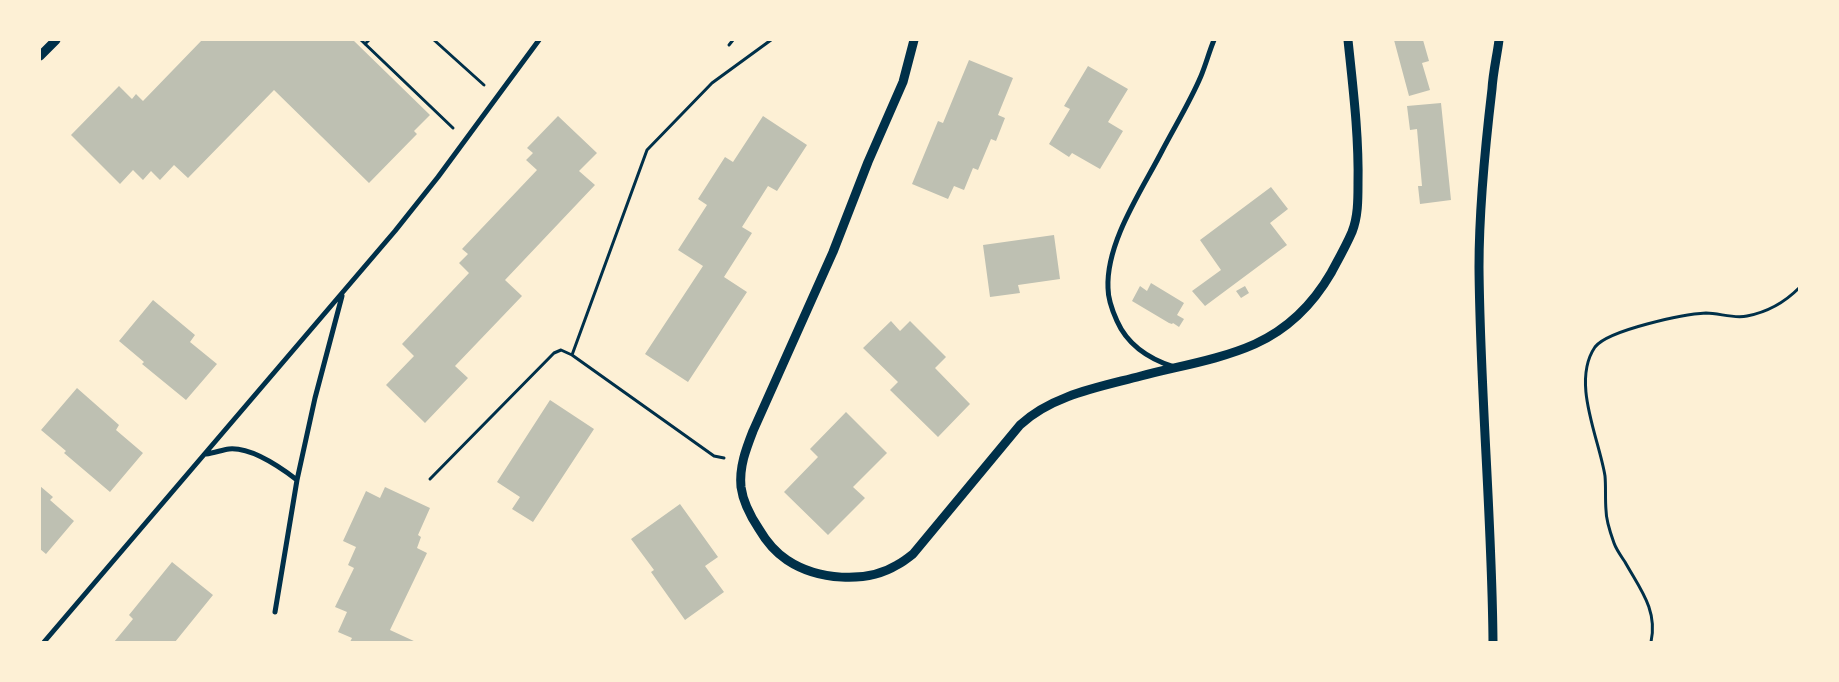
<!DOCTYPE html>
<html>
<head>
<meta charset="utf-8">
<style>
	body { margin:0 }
	#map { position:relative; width:1839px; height:682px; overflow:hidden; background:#fdf0d5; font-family:Roboto,sans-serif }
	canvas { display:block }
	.frame { position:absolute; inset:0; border:41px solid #fdf0d5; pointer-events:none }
</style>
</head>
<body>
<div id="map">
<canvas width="1839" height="682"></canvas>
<div class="frame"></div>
</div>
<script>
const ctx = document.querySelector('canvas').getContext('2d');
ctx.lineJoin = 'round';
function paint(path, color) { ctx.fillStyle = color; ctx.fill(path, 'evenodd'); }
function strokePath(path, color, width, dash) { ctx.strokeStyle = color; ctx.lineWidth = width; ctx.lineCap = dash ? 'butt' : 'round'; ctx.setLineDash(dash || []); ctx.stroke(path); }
paint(new Path2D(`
	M202 40H353L430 115 414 131 417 134 369 183 274 90 188 178 174 165 160 180 151 171 143 180 133 170 120 184 71 135 119 86 132 99 136 94 143 101Z
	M1394 40H1423L1429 61 1422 63 1430 90 1409 96Z
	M969 60 1013 78 998 115 1005 118 996 141 991 139 978 170 973 168 964 190 954 186 948 199 912 184 938 121 943 123Z
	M1088 66 1128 89 1108 122 1123 131 1100 169 1072 153 1069 157 1049 144 1070 109 1064 106Z
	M1441 103 1451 200 1420 204 1418 186H1422L1417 129 1410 130 1407 106Z
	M558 116 597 153 579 171 595 185 505 280 522 296 455 366 468 378 425 423 386 385 414 356 402 344 469 273 459 263 468 254 462 249 537 170 526 160 533 153 527 148Z
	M763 116 807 145 777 191 768 186 742 227 752 233 724 277 747 292 688 382 645 354 703 266 678 250 707 205 698 199 725 157 733 162Z
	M1271 187 1288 209 1270 223 1287 245 1205 306 1192 291 1221 270 1200 240Z
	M1054 235 1060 279 1018 285 1020 293 990 297 983 245Z
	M1151 283 1184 303 1177 315 1184 319 1179 327 1173 323 1172 324 1169 323 1132 301 1140 286 1147 291Z
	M1245 286 1249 293 1241 298 1236 291Z
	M153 300 195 335 190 342 217 364 186 400 142 364 144 362 119 341Z
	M891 321 900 331 910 321 946 357 935 368 970 404 938 437 890 390 898 382 863 348Z
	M77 388 119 425 116 430 143 453 110 492 64 453 66 451 41 430Z
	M550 400 594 429 533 522 512 509 520 497 497 482Z
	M846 412 887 453 853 487 865 498 828 535 784 492 818 457 810 449Z
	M40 486 53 497 50 500 74 521 46 554 40 549Z
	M385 487 430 508 418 535 421 537 417 548 427 553 390 630 416 642H350L352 638 338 632 347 612 335 607 354 568 348 565 356 547 343 541 366 491 380 498Z
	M680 504 718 557 705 566 724 592 685 620 651 572 654 570 631 539Z
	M172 562 213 595 175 642H114L133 619 129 615Z`), '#bec0b2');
strokePath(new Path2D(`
	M361 40 453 128
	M434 40 484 85
	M365 44 369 40
	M729 45 733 40
	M572 355 647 150 712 83 771 40
	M430 479 554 353 561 350 572 355 714 456 724 458
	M1651 642C1658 610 1640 589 1625 562 1621 556 1616 549 1614 543 1610 532 1606 520 1606 510 1605 498 1606 487 1605 476 1599 438 1571 382 1595 347 1608 330 1684 314 1706 313 1719 313 1734 319 1747 316 1768 312 1784 303 1799 288`), '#003049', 3);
strokePath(new Path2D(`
	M1174 367C1149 359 1128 346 1117 321 1112 310 1108 300 1108 288 1106 242 1142 190 1162 151 1175 126 1190 102 1201 76 1206 64 1209 52 1214 40
	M206 454C214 453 222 450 229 449 251 447 280 467 297 480
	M275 612 297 480 315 398 342 296
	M44 642 395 231 438 177 539 40`), '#003049', 5);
strokePath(new Path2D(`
	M914 40 903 82 868 162 833 252 753 431C746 449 739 467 741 487 743 502 751 517 759 529 766 541 775 552 787 560 817 580 866 584 897 565 903 562 908 558 913 554L1020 425C1052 395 1100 387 1141 376 1179 366 1219 360 1255 344 1288 329 1313 304 1331 273 1338 260 1346 246 1352 232 1358 217 1358 200 1358 184 1359 136 1353 88 1348 40
	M40 56 56 40
	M1493 642C1492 517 1480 392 1479 267 1479 207 1485 148 1492 89 1493 72 1497 56 1499 40`), '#003049', 9);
</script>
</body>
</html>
